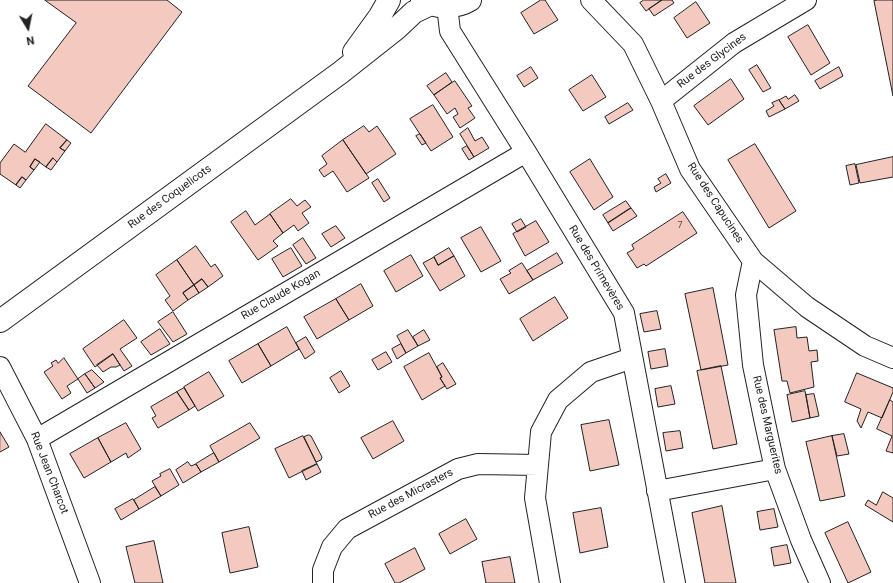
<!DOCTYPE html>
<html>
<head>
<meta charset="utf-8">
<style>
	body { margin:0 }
	#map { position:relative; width:893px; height:583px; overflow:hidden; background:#fff; font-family:Roboto,sans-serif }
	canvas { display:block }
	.north { position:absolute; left:8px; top:8px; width:40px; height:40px; -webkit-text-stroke:3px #fff; paint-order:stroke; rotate:170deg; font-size:11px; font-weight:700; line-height:16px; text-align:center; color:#222 }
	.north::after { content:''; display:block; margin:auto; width:14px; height:18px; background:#222; clip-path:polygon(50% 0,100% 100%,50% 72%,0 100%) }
</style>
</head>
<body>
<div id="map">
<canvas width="893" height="583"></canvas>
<div class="north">N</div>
</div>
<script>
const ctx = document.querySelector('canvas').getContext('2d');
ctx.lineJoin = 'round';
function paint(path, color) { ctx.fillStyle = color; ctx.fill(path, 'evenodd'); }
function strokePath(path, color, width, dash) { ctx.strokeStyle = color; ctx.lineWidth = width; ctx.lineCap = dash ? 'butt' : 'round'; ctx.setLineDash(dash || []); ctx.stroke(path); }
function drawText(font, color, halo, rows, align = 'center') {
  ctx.font = font + ' Roboto,sans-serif'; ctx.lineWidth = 3; ctx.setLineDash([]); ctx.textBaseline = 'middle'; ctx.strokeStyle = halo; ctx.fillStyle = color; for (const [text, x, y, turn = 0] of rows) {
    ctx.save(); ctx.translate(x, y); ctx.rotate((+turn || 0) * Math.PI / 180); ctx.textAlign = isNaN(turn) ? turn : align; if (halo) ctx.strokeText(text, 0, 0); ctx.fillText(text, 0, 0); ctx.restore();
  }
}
const building = new Path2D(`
	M45 0H167L182 12 91 133 28 86 76 23Z
	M541 0H545L558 20 534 34 521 13Z
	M644 0H662L646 11 640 3Z
	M662 0H672L674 3 654 16 649 9Z
	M878 0H893V96L874 1Z
	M696 2 710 23 687 38 674 18Z
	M808 25 830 63 811 75 788 37Z
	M757 65 771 88 763 92 749 70Z
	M531 67 538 78 524 87 517 76Z
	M839 67 843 76 820 89 815 81Z
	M446 73 452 82 434 95 427 86Z
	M592 75 606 97 583 111 569 90Z
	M731 79 744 99 708 125 694 106Z
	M455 81 472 106 468 108 475 118 460 128 453 117 458 114 455 108 447 114 434 95Z
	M795 95 799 101 785 109 779 100 786 96 788 99Z
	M779 100 785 109 769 117 766 111 774 106 772 103Z
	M628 103 633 110 609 124 605 117Z
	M433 105 453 137 431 151 410 119Z
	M46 124 67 140 60 148 65 151 57 162 53 158 46 167 35 159 30 167 34 170 26 180 22 177 16 185 0 174V163L14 144 25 152Z
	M364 126 369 132 377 126 396 154 366 174 343 140Z
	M468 128 475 141 482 137 489 148 474 157 460 134Z
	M420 134 426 143 422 145 416 136Z
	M67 140 71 143 65 151 60 148Z
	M343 140 369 178 347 192 333 171 324 177 319 170 327 164 322 156Z
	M755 144 796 211 769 228 728 160Z
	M467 146 474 157 469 160 462 149Z
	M893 157V177L860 183 856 165Z
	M53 158 57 162 51 170 46 167Z
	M35 159 40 162 34 170 30 167Z
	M590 159 613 197 594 210 570 172Z
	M855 164 859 183 850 185 846 166Z
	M666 174 671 183 656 192 654 187 661 183 658 179Z
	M22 177 26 180 20 188 16 185Z
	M378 179 390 198 384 202 372 183Z
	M291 199 297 206 305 200 311 207 302 213 309 223 298 231 294 225 283 233 270 214Z
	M626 201 631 208 608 223 603 215Z
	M631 208 637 216 613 231 608 223Z
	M246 211 255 225 270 214 283 233 273 241 278 246 258 260 231 222Z
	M683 212 697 233 646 266 644 264 637 268 627 253 634 249 632 245Z
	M521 219 526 227 517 232 512 224Z
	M536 221 549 242 525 256 513 234Z
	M336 226 345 238 331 247 322 234Z
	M481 227 501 261 481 272 461 238Z
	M303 238 316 258 306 264 293 245Z
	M196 246 211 267 215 264 223 276 208 287 202 279 194 285 177 260Z
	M291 248 302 266 283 277 272 259Z
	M449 248 454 256 438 265 434 257Z
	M557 253 563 263 533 280 527 271Z
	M411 255 423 276 396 292 384 271Z
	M454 256 465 276 440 291 423 263 434 257 438 265Z
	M177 260 194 285 183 293 188 300 173 311 165 300 170 296 156 275Z
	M522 263 533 280 509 294 500 279 511 273 509 271Z
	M202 279 208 287 199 293 194 285Z
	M361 284 373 306 349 320 336 299Z
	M194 285 199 293 188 300 183 293Z
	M713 288 728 365 701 370 685 294Z
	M555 297 568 318 533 341 520 319Z
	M336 299 349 320 317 339 304 317Z
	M657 311 661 329 644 332 640 314Z
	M173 312 187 334 173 342 158 322Z
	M124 320 137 338 120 349 132 366 124 371 113 354 95 367 83 349Z
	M287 327 299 349 271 366 258 344Z
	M796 327 797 338 807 337 809 351 817 350 818 361 811 362 814 387 790 393 787 381H782L774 330Z
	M160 329 170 344 151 355 141 342Z
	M408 330 418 346 406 353 397 336Z
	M424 330 430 340 418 346 413 337Z
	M306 337 315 352 305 359 296 343Z
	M258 344 271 366 242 383 229 361Z
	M401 344 406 353 397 359 392 349Z
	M665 349 668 366 651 369 648 352Z
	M386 352 392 362 378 370 372 360Z
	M429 353 442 377 440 378 445 386 422 400 404 367Z
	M113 354 120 365 116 367H111L103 372 97 365Z
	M64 358 78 379 67 386 71 393 62 399 44 372 53 366 51 363 56 360 58 363Z
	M443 363 456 384 447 389 440 378 442 377 437 367Z
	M721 366 737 444 713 449 697 371Z
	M92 370 104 382 95 388 85 374Z
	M341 371 350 386 339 393 330 378Z
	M209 372 224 396 198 411 184 387Z
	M857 373 893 388V392L882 418 868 412 861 428 857 421 861 409 845 402Z
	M85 374 95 388 87 393 78 379Z
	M671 386 675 404 658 407 655 389Z
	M184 388 195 406 189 410 177 392Z
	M805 391 810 418 792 422 787 395Z
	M177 392 189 410 158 428 152 418 156 416 151 407Z
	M814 394 819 416 810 418 806 395Z
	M890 400 893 402V453L886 451 892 436 877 429Z
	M609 420 619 465 590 471 581 425Z
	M393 421 404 441 373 459 361 438Z
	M126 423 141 449 128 458 126 453 111 462 98 438Z
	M250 423 260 438 219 462 210 446Z
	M680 431 683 448 666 451 663 433Z
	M0 432 9 447 0 452Z
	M844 434 849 454 837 456 832 436Z
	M309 435 311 436 322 457 321 460 316 462 304 437Z
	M303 436 317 464 289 478 275 449Z
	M832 436 845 496 820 501 806 442Z
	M98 438 111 462 84 478 70 454Z
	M214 453 219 462 201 472 196 464Z
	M188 462 191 466 196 464 201 472 183 483 176 470Z
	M317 464 321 472 306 480 302 471Z
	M170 469 179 485 161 496 152 481 161 476 160 474Z
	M155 487 161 496 139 509 134 500Z
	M883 492 893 498V522L865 505 868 500 876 505Z
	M133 499 139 509 121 520 115 509Z
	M722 506 736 583H705L692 513Z
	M601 508 608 547 580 553 573 513Z
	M774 509 778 527 760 530 757 512Z
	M466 519 477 539 450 554 439 534Z
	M848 522 871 572 848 583 825 533Z
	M249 527 258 567 230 573 222 533Z
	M154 541 163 583H135L126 547Z
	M787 545 791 563 774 566 771 548Z
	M415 548 425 569 399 583H395L385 564Z
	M510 557 515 583H486L482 562Z`);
paint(building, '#f3c9c0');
strokePath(building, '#222', 1);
const street = new Path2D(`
	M591 0 633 44 661 101 690 169 753 261 807 307 865 346 893 358
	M447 6 450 31 526 152 624 313 675 583
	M661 101 734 43 806 0
	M753 261 746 295 753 365 765 423 775 469 801 540 820 583
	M0 367 37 439 90 583
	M37 439 526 152
	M657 491 775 469
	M323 583V570L332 547 347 529 458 469 478 464 538 465
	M550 583 535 498 541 432 558 400 591 372 632 358`);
const secondary = new Path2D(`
	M422 0C435 9 457 8 470 0
	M354 52 380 16 389 0
	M0 321 340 73 397 28 414 12 431 4`);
strokePath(street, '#222', 22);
strokePath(secondary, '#222', 24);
strokePath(street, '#fff', 20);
strokePath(secondary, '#fff', 22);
drawText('9px', '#564c4a', null, [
	["7",680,226]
]);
drawText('11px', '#222', '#fff', [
	["Rue des Glycines",712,61,-37],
	["Rue des Coquelicots",170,197,-36],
	["Rue des Capucines",715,203,57],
	["Rue des Primevères",596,268,59],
	["Rue Claude Kogan",281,295,-30],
	["Rue des Marguerites",767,425,77],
	["Rue Jean Charcot",49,473,69],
	["Rue des Micrasters",411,494,-28]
]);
</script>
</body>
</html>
